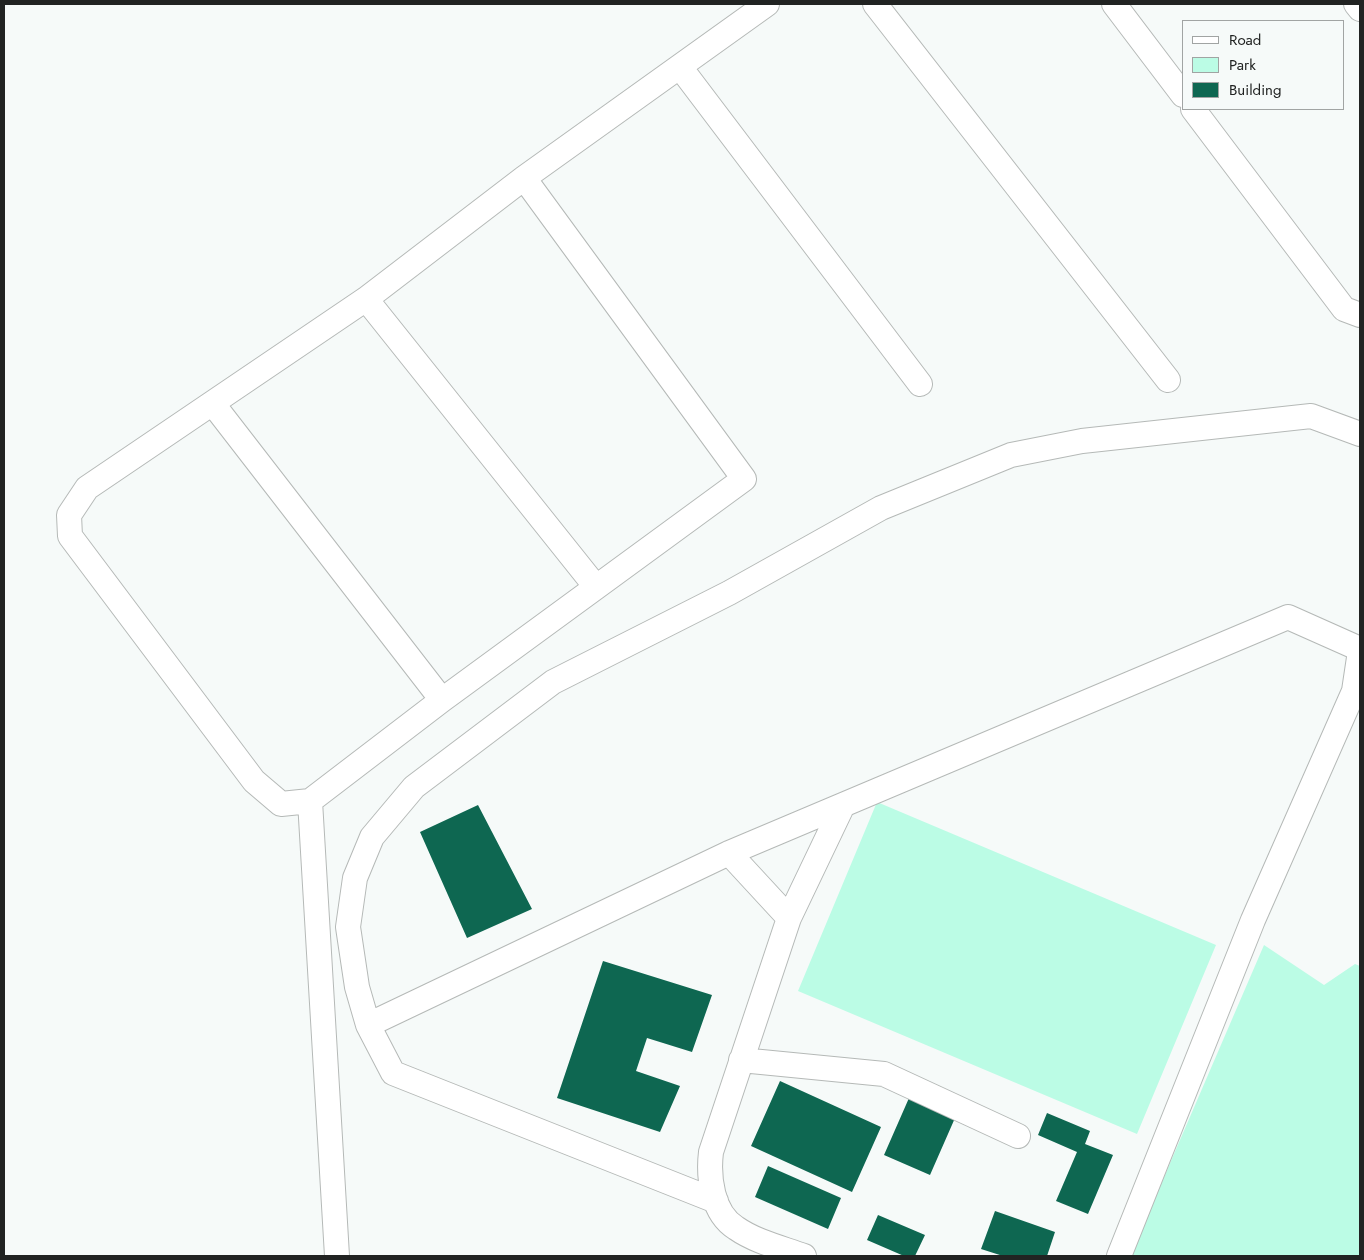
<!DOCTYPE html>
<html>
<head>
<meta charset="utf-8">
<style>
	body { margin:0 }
	#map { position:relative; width:1364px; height:1260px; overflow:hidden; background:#f6faf9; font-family:Jost,sans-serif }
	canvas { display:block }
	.frame { position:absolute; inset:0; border:5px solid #212322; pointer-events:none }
	.legend { position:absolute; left:1182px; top:20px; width:162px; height:90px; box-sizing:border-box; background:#f6faf9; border:1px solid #a1a4a3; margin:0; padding:6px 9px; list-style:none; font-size:15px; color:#212322 }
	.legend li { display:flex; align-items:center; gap:10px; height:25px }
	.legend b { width:25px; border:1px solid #a1a4a3 }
</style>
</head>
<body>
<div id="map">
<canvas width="1364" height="1260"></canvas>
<div class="frame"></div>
<ul class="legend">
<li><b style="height:6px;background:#fff"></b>Road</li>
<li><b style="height:14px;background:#bbfce5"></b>Park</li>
<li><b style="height:14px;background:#0e6751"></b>Building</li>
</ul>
</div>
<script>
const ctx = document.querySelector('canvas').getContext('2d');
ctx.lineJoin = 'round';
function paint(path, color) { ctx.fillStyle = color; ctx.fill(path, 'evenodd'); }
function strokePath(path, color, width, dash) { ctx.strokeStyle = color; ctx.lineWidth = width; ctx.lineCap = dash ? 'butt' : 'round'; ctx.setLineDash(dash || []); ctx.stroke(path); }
paint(new Path2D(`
	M877 802 1216 945 1137 1134 798 991Z
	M1264 945 1324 985 1355 964 1360 966V1256H1130Z`), '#bbfce5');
paint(new Path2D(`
	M478 805 532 909 467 938 420 832Z
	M603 961 712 995 692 1052 647 1038 636 1071 680 1086 660 1132 557 1098Z
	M780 1081 881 1127 852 1192 751 1146Z
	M909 1098 955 1118 930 1175 884 1155Z
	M1047 1113 1090 1131 1085 1144 1113 1155 1088 1214 1056 1201 1077 1152 1038 1135Z
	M768 1166 841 1198 828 1229 755 1197Z
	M995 1211 1055 1232 1047 1256H1003L981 1249Z
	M878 1215 925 1235 915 1256H904L867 1240Z`), '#0e6751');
const minor = new Path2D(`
	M875 4 1168 380
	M1114 4 1183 95
	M1356 4 1360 9
	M680 67 920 384
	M1193 109 1344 309 1360 315
	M366 299 596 587
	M213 404 442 700
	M310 801 281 804 254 781 70 536 69 515 87 488 366 299 524 178 767 4
	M729 853 789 918
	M368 1025 357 987 348 927 355 878 372 837 414 787 553 682 729 593 881 508 1011 455 1082 441 1311 416 1360 434
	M741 1060 884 1074 1018 1136
	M716 1201 393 1073 368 1025 729 853 1288 617 1360 649
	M337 1256 310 801 442 700 744 479 524 178
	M804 1256C782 1248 756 1242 736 1228 712 1213 708 1177 711 1152L789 918 843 805
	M1119 1256 1253 920 1354 691 1360 651`);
strokePath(minor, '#b5b9b7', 26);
strokePath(minor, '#fff', 24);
</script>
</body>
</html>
